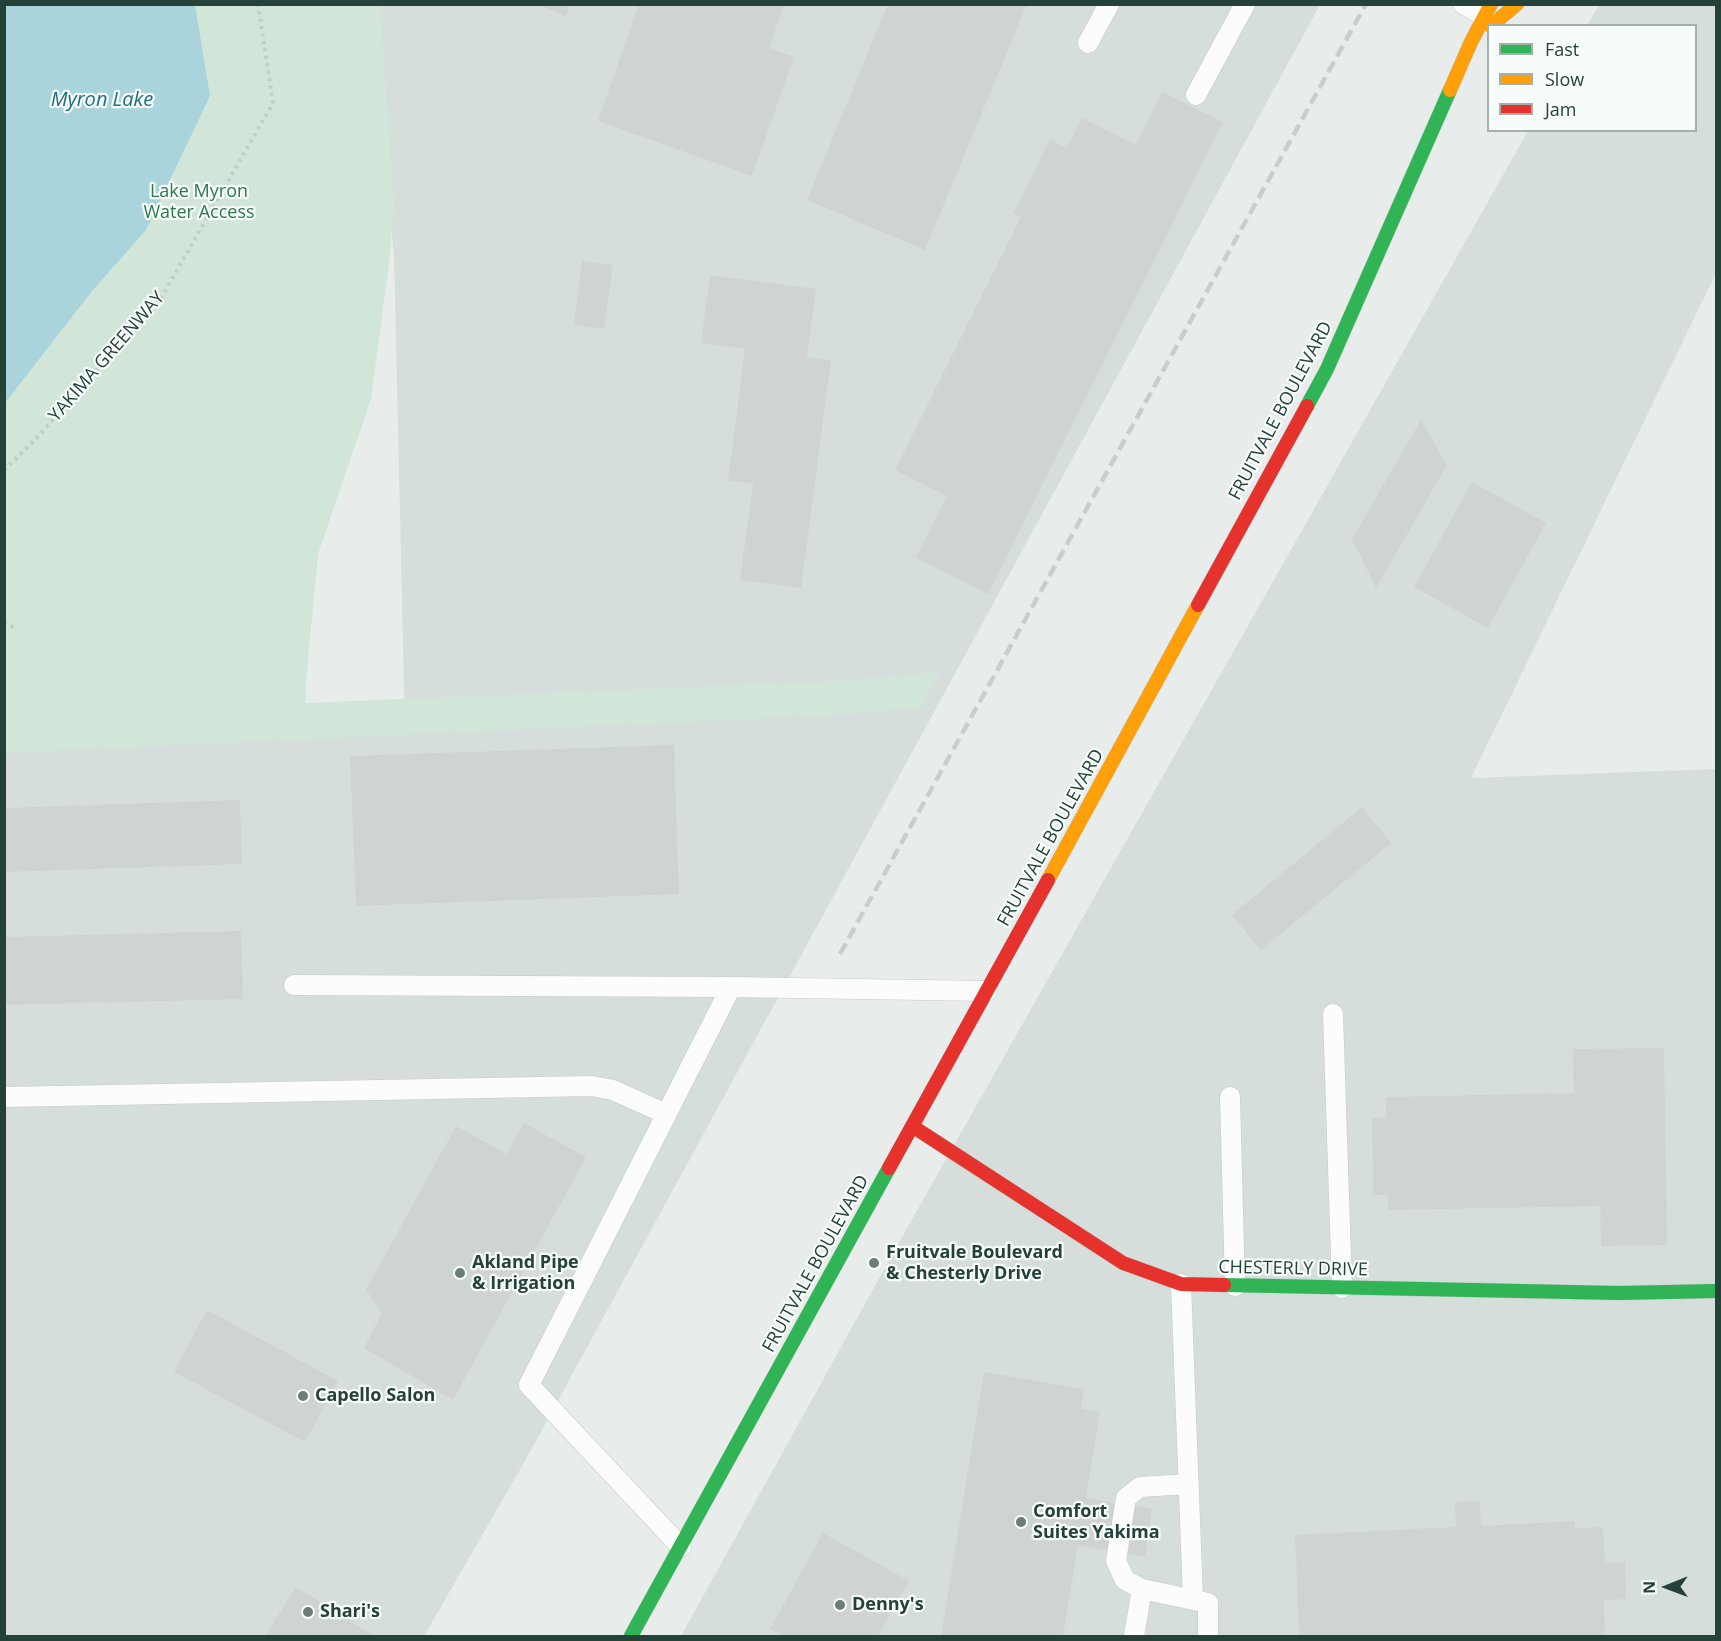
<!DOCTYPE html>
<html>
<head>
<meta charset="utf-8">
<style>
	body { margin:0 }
	#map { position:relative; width:1721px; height:1641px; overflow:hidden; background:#e8edeb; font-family:"Open Sans",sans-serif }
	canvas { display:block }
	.frame { position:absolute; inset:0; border:6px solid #24423a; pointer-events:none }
	.legend { position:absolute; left:1487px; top:24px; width:210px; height:108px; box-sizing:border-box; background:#f7fbf9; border:2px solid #a3b1ad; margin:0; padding:8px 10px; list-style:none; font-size:18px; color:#24423a }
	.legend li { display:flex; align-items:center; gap:12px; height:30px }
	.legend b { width:30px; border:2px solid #a3b1ad }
	.north { position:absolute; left:1637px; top:1557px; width:60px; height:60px; -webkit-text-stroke:4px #f7fbf9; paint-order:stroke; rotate:269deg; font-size:16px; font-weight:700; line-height:24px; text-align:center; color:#24423a }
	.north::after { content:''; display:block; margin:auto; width:21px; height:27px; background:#24423a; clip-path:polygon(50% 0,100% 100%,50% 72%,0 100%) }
</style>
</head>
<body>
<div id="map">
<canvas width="1721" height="1641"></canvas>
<div class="frame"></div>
<ul class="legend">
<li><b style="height:8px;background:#30b455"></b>Fast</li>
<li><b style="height:8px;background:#ff9f0a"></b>Slow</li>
<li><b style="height:8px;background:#e5322d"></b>Jam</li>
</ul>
<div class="north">N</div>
</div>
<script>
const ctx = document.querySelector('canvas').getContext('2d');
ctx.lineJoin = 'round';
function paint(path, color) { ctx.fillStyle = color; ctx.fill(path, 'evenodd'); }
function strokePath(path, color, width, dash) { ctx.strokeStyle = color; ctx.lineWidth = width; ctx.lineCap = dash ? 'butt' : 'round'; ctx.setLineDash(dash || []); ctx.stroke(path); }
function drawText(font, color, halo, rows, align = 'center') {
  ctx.font = font + ' "Open Sans",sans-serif'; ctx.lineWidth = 4.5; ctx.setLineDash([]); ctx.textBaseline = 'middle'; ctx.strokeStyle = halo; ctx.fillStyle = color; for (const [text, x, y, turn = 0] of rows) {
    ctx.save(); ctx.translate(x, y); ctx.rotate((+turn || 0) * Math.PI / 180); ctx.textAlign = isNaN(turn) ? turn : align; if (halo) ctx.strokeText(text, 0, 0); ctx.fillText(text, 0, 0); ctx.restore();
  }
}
paint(new Path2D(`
	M367 5H1320L525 1461 424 1636H5L4 741 405 732 394 256Z
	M1599 5H1716V273L1471 778 1716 769V1636H681L902 1237 1528 131 1696 130V26L1587 25Z`), '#d6dedb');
paint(new Path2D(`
	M4 5H380L394 206 389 263 371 399 318 554 306 682V703L836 681 940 672 920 708 836 715 5 753Z`), '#d1e6d8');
paint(new Path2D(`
	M5 4 195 5 210 96 146 230 92 291 5 403Z`), '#a9d4db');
paint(new Path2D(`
	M536 4H570L566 16Z
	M639 4H784L769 48 794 57 752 176 598 121Z
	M888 4H1027L925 250 807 200Z
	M1162 92 1223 122 988 594 916 558 947 496 895 470 1021 217 1014 213 1050 139 1067 148 1082 118 1136 145Z
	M582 261 613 265 604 329 574 325Z
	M710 275 816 289 807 357 831 361 801 588 740 580 753 484 728 480 745 349 701 343Z
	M1421 420 1447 465 1376 588 1352 539Z
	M1472 482 1546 523 1488 628 1414 587Z
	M674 745 679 894 356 906 350 756Z
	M240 800 242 864 4 872V808Z
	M1362 807 1391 843 1261 950 1232 915Z
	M241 931 243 999 4 1005V937Z
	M1664 1048 1667 1245 1601 1246 1600 1206 1388 1210V1195H1373L1372 1118H1386V1097L1574 1093 1573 1049Z
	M524 1123 586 1157 453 1400 364 1348 382 1313 366 1290 456 1126 507 1154Z
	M207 1310 338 1381 305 1442 174 1372Z
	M984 1372 1084 1389 1081 1409 1100 1412 1086 1498 1152 1509 1145 1557 1078 1546 1063 1636H941Z
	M1480 1501 1481 1526 1574 1521 1575 1528 1603 1527 1605 1563 1625 1562 1626 1599 1604 1600 1605 1636H1299L1295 1535 1456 1527 1455 1502Z
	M823 1533 909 1581 878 1636H783L770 1629Z
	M296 1587 374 1636H265Z`), '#cfd4d2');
const lane = new Path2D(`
	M1463 4 1485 17
	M1088 43 1109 4
	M1196 95 1245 4
	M294 985 731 987
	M1333 1014 1342 1288
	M4 1097 592 1086 613 1090 666 1114
	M1230 1097 1235 1286
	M1181 1284 1193 1599
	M681 1547 529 1385 731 987 987 991
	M1142 1589 1125 1580 1116 1561 1126 1498 1140 1487 1189 1484
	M1134 1636 1142 1589 1208 1603V1636`);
const fast = new Path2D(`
	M1307 406 1327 369 1450 90
	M1224 1285 1619 1293 1716 1291
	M631 1636 889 1168`);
const slow = new Path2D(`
	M1491 26 1517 4
	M1450 90 1471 42 1491 4
	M1048 880 1198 605`);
const jam = new Path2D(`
	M1198 605 1307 406
	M912 1126 1123 1263 1181 1284 1224 1285
	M889 1168 1048 880`);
strokePath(lane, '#c5cac8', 21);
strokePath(fast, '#c3cbc8', 15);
strokePath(slow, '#c3cbc8', 15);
strokePath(jam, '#c3cbc8', 15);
strokePath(new Path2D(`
	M4 470 35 440 162 296 273 103 258 4
	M4 622 16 629`), '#c3ccca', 4, [3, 4.5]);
strokePath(lane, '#fcfcfc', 20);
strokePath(fast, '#30b455', 14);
strokePath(slow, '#ff9f0a', 14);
strokePath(jam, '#e5322d', 14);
strokePath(new Path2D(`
	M840 954 1366 4`), '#c9cdcc', 4.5, [12, 6]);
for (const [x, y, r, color] of [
	[874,1263,6,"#697e78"],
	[460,1273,6,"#697e78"],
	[303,1396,6,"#697e78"],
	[1021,1522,6,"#697e78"],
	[840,1605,6,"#697e78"],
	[308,1612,6,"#697e78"]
]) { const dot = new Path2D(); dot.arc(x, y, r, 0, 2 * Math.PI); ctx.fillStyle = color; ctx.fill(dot); strokePath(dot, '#f7fbf9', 2); }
drawText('18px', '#2d7a4b', '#f7fbf9', [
	["Lake Myron",199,192],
	["Water Access",199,213]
]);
drawText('18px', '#24423a', '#f7fbf9', [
	["YAKIMA GREENWAY",107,357,-49],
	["FRUITVALE BOULEVARD",1281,411,-62],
	["FRUITVALE BOULEVARD",1051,838,-61],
	["FRUITVALE BOULEVARD",816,1264,-61],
	["CHESTERLY DRIVE",1293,1269,1]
]);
drawText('bold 18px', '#24423a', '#f7fbf9', [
	["Fruitvale Boulevard",886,1253],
	["& Chesterly Drive",886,1274],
	["Akland Pipe",472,1263],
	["& Irrigation",472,1284],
	["Capello Salon",315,1396],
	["Comfort",1033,1512],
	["Suites Yakima",1033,1533],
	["Denny's",852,1605],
	["Shari's",320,1612]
], 'left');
drawText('italic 20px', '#1c6f80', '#f7fbf9', [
	["Myron Lake",102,100]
]);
</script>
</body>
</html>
